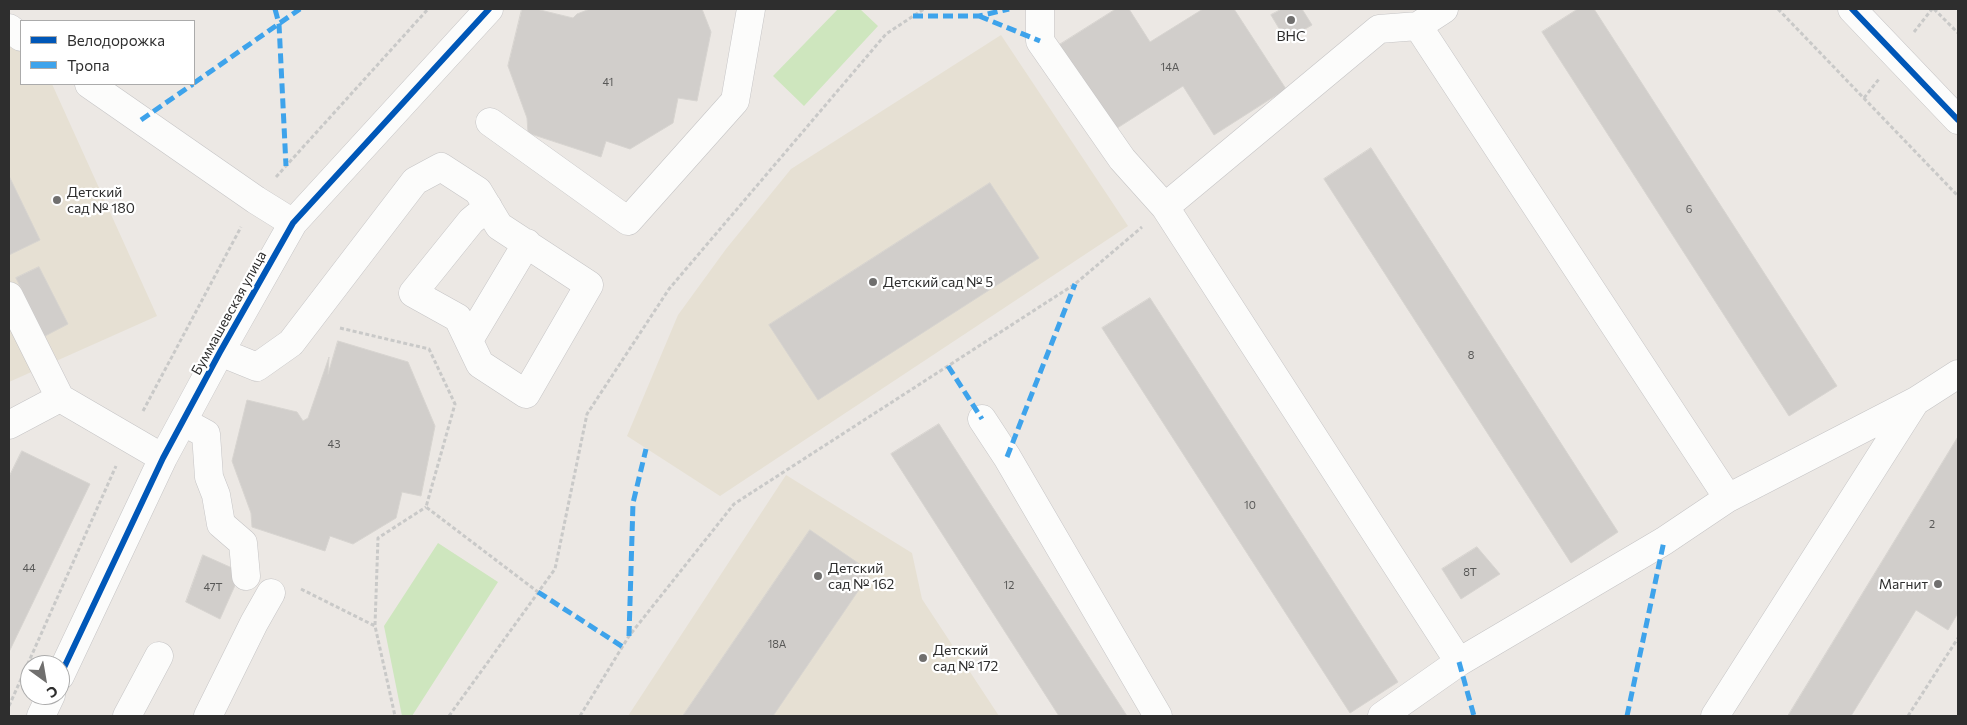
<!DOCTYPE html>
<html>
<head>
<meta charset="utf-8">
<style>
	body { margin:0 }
	#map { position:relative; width:1967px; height:725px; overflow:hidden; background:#ece8e4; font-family:Commissioner,sans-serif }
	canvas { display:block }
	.frame { position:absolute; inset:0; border:10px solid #2e2e2e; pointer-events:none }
	.legend { position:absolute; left:20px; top:20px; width:175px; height:65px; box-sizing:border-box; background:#fff; border:1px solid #ababab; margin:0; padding:6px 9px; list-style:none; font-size:15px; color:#2e2e2e }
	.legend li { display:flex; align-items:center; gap:10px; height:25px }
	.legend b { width:25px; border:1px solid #ababab }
	.north { position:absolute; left:20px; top:655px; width:50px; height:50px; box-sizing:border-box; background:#fff; border:1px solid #ababab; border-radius:50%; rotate:148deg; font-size:14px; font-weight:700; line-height:20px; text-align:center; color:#2e2e2e }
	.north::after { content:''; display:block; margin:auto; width:18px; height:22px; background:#706f6e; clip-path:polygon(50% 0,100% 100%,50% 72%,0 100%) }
</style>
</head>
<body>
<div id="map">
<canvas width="1967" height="725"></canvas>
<div class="frame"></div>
<ul class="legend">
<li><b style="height:6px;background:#0057b8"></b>Велодорожка</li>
<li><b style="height:6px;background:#3ea3eb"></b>Тропа</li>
</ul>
<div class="north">С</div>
</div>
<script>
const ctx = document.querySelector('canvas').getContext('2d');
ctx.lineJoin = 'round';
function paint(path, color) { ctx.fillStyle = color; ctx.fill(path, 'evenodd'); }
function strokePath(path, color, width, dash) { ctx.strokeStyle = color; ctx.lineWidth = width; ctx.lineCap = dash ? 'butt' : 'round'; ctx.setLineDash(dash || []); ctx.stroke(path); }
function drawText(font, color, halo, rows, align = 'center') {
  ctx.font = font + ' Commissioner,sans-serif'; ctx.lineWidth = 4.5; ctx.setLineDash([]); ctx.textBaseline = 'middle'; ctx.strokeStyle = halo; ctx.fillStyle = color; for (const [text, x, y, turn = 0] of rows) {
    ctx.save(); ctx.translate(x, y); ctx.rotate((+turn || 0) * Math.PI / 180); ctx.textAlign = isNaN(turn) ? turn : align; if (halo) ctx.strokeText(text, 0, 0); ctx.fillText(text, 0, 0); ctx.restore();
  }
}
paint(new Path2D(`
	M1001 35 1128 226 720 496 627 436 678 315 726 249 791 169Z
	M9 44 21 52V84H52L157 316 9 382Z
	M786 475 912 553 922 599 999 716H628Z`), '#e6e0d3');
paint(new Path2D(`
	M838 9H860L878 26 804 106 773 76Z
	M438 543 498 582 412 716H402L384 626Z`), '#cee6be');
const building = new Path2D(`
	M522 9H536L573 18 577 14 590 9H702L711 32 697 101 678 98 673 123 630 149 606 141 601 157 528 133 527 118 508 66Z
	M1116 9H1129L1150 42 1203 9H1234L1286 89 1214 135 1183 86 1111 132 1056 47Z
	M1282 9H1302L1312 25 1286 40 1271 15Z
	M1578 9H1594L1837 386 1789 416 1542 32Z
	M1371 148 1618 532 1571 563 1324 179Z
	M9 176 40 240 9 255Z
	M990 183 1039 258 818 400 769 325Z
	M39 267 68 324 45 336 16 278Z
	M1150 298 1398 682 1350 713 1102 328Z
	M338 341 408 362 435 426 421 496 402 492 396 518 353 544 330 536 325 551 252 527 251 513 232 461 247 400 297 412 303 421 308 418 329 357 328 374Z
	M939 424 1127 716H1059L891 454Z
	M1958 437V613L1948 630 1916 610 1851 716H1788Z
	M22 451 90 484 9 652V477Z
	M810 530 871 572 773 716H683Z
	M1477 547 1500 574 1461 599 1442 569Z
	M203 555 241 572 220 619 186 602Z`);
paint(building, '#d1cecb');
strokePath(building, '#d7d4d0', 1);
const minor = new Path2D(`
	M1040 9V41L1122 159 1165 207 1459 662
	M1852 9 1958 120
	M1418 26 1728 498
	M9 28 21 37
	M89 84 256 200 293 223
	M490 122 628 221 735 101 751 9
	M1165 207 1379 29 1418 26 1444 9
	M9 296 60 398
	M469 340 527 243
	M220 352 257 367 291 343 415 181 441 167 478 191 499 226 589 285 526 394 480 364 458 318 413 293 471 221 488 207
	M982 419 1007 457 1158 716
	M184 422 206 434 209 477 216 495 221 524 243 543 246 576
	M9 425 60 398 163 458
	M60 676 163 458 220 352 293 223 489 9
	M41 716 51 695
	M127 716 159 656
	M208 716 254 623 271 593
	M1382 716 1459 662 1664 541 1728 498 1916 401 1958 374
	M1715 716 1915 402`);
strokePath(minor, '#c5c4c5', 29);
strokePath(new Path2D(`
	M1778 9 1958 196
	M1934 9 1958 33
	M1914 32 1932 9
	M1864 98 1879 79
	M276 177 428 9
	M340 328 429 349 455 404 426 507 538 592
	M143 411 241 227
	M301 589 375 626 395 716
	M375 625 378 538 426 507
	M9 706 116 466
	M449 716 555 569 587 414 669 289 886 34 924 9
	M580 716 629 636 734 504 1075 284 1142 227
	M1908 716 1958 638`), '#c9c9c8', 3, [4, 2.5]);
strokePath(minor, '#fcfcfb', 28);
strokePath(new Path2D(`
	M275 9 279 24 286 166
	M913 16H979L1009 9
	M979 16 1040 41
	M194 83 300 9
	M141 120 193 84
	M948 366 982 419
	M1007 457 1075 284
	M538 592 623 647
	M629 636 633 503 646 449
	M1459 662 1474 716
	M1627 716 1664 541`), '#3ea3eb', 5, [10, 5]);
strokePath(new Path2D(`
	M1852 9 1958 120
	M60 676 163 458 220 352 293 223 489 9`), '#0057b8', 6);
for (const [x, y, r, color] of [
	[1291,20,5,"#706f6e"],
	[57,200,5,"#706f6e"],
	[873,282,5,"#706f6e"],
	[818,576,5,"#706f6e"],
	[1938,584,5,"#706f6e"],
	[923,658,5,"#706f6e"]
]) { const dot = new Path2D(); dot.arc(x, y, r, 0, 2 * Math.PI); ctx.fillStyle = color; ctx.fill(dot); strokePath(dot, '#fff', 2); }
drawText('11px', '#585857', null, [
	["14А",1170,67],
	["41",608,82],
	["6",1689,209],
	["8",1471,355],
	["43",334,444],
	["10",1250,505],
	["2",1932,524],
	["44",29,568],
	["8Т",1470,572],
	["12",1009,585],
	["47Т",213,587],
	["18А",777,644]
]);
drawText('14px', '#2e2e2e', '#fff', [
	["ВНС",1291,36,"center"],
	["Детский",67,192],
	["сад № 180",67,208],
	["Детский сад № 5",883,282],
	["Детский",828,568],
	["сад № 162",828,584],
	["Магнит",1928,584,"right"],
	["Детский",933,650],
	["сад № 172",933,666]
], 'left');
drawText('14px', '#2e2e2e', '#fff', [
	["Буммашевская улица",229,313,-61]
]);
</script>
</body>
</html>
